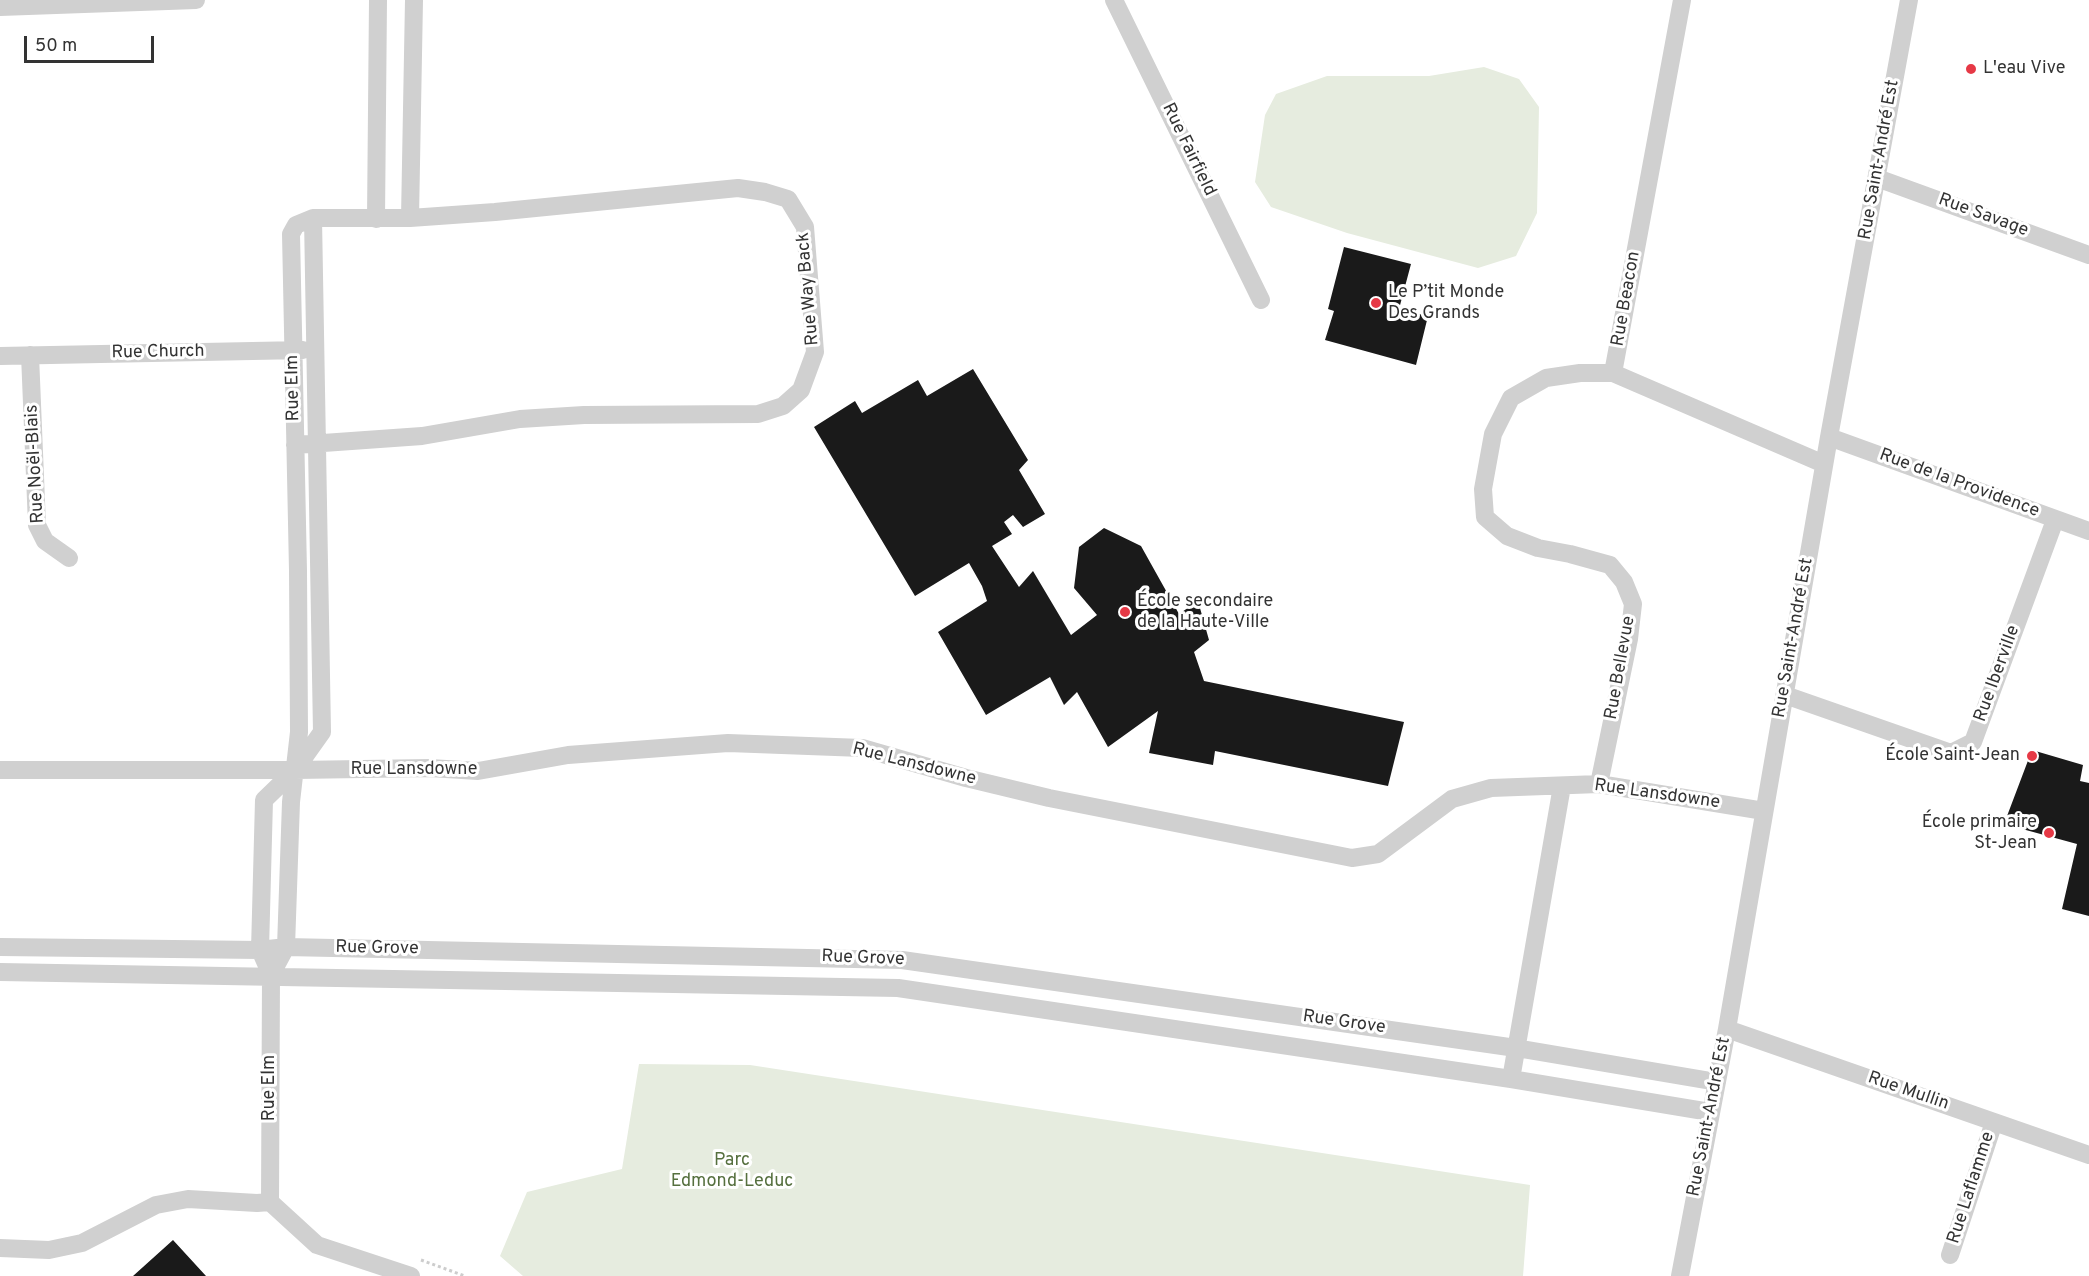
<!DOCTYPE html>
<html>
<head>
<meta charset="utf-8">
<style>
	body { margin:0 }
	#map { position:relative; width:2089px; height:1276px; overflow:hidden; background:#fff; font-family:Overpass,sans-serif }
	canvas { display:block }
	.scale { position:absolute; left:24px; top:36px; width:130px; height:27px; box-sizing:border-box; border:3px solid #333; border-top:0; padding-left:8px; font-size:18px; line-height:21px; white-space:nowrap; color:#333; -webkit-text-stroke:4px #fff; paint-order:stroke }
</style>
</head>
<body>
<div id="map">
<canvas width="2089" height="1276"></canvas>
<div class="scale">50 m</div>
</div>
<script>
const ctx = document.querySelector('canvas').getContext('2d');
ctx.lineJoin = 'round';
function paint(path, color) { ctx.fillStyle = color; ctx.fill(path, 'evenodd'); }
function strokePath(path, color, width, dash) { ctx.strokeStyle = color; ctx.lineWidth = width; ctx.lineCap = dash ? 'butt' : 'round'; ctx.setLineDash(dash || []); ctx.stroke(path); }
function drawText(font, color, halo, rows, align = 'center') {
  ctx.font = font + ' Overpass,sans-serif'; ctx.lineWidth = 6; ctx.setLineDash([]); ctx.textBaseline = 'middle'; ctx.strokeStyle = halo; ctx.fillStyle = color; for (const [text, x, y, turn = 0] of rows) {
    ctx.save(); ctx.translate(x, y); ctx.rotate((+turn || 0) * Math.PI / 180); ctx.textAlign = isNaN(turn) ? turn : align; if (halo) ctx.strokeText(text, 0, 0); ctx.fillText(text, 0, 0); ctx.restore();
  }
}
paint(new Path2D(`
	M1484 67 1519 79 1539 107 1537 213 1516 256 1478 268 1347 233 1271 207 1255 182 1265 115 1276 94 1327 76H1429Z
	M639 1064 750 1065 1530 1185 1523 1276H523L500 1256 527 1192 622 1169Z`), '#e6ecdf');
paint(new Path2D(`
	M1344 247 1411 264 1399 309 1428 316 1416 365 1325 340 1334 311 1328 309Z
	M973 369 1028 460 1019 470 1045 514 1023 527 1013 515 1004 522 1012 534 992 546 1019 587 1033 571 1071 635 1097 615 1074 588 1079 547 1104 528 1141 546 1179 614 1198 601 1209 640 1194 652 1204 681 1404 722 1388 786 1215 751 1213 765 1149 753 1158 711 1108 747 1077 692 1064 705 1050 677 986 715 938 632 987 601 982 586 969 563 915 596 814 427 855 401 862 413 918 380 927 396Z
	M2032 750 2083 765 2080 781 2089 783V916L2062 909 2077 844 2004 824Z
	M173 1240 206 1276H133Z`), '#1a1a1a');
strokePath(new Path2D(`
	M421 1260 465 1276`), '#cdcdcd', 3, [3, 3]);
strokePath(new Path2D(`
	M1114 0 1261 300
	M1682 0 1613 373 1824 464
	M0 7 196 0
	M1877 178 2089 255
	M410 218 414 0
	M376 219 378 0
	M30 355 37 525 45 541 69 558
	M0 356 303 350
	M1829 437 2089 531
	M1785 695 1951 753 1973 742 2055 520
	M0 770H295L430 768 478 771 568 755 728 743 862 748 966 778 1049 798 1352 858 1378 854 1452 799 1491 788 1599 784 1764 811
	M1599 784 1629 639 1633 604 1624 582 1610 565 1570 554 1538 548 1507 536 1485 517 1483 489 1493 434 1511 398 1546 378 1580 373H1613
	M0 947 260 950 286 947 902 960 1516 1048 1717 1082
	M0 972 898 988 1511 1079 1710 1112
	M271 975 286 947 291 802 299 732 298 571 291 234 296 225 313 218H410L495 212 738 188 765 192 788 199 805 227 815 352 801 390 783 406 758 414 584 415 520 419 422 436 295 445
	M1727 1029 2089 1155
	M1511 1079 1562 786
	M270 1202 271 975 260 950 264 800 295 770 322 732 313 218
	M0 1248 49 1250 82 1243 156 1205 188 1199 257 1203 270 1202 317 1245 411 1276
	M1950 1255 1994 1122
	M1680 1276 1727 1029 1829 437 1909 0`), '#d0d0d0', 18);
for (const [x, y, r, color] of [
	[1971,69,6,"#e63946"],
	[1376,303,6,"#e63946"],
	[1125,612,6,"#e63946"],
	[2032,756,6,"#e63946"],
	[2049,833,6,"#e63946"]
]) { const dot = new Path2D(); dot.arc(x, y, r, 0, 2 * Math.PI); ctx.fillStyle = color; ctx.fill(dot); strokePath(dot, '#fff', 2); }
drawText('18px', '#333', '#fff', [
	["L'eau Vive",1983,69],
	["Le P’tit Monde",1388,293],
	["Des Grands",1388,314],
	["École secondaire",1137,602],
	["de la Haute-Ville",1137,623],
	["École Saint-Jean",2020,756,"right"],
	["École primaire",2037,823,"right"],
	["St-Jean",2037,844,"right"]
], 'left');
drawText('18px', '#333', '#fff', [
	["Rue Fairfield",1188,150,64],
	["Rue Saint-André Est",1880,160,-80],
	["Rue Savage",1983,216,20],
	["Rue Way Back",809,289,-95],
	["Rue Beacon",1627,299,-80],
	["Rue Church",158,353,-1],
	["Rue Elm",294,388,-91],
	["Rue Noël-Blais",36,464,-93],
	["Rue de la Providence",1959,484,20],
	["Rue Saint-André Est",1794,638,-80],
	["Rue Bellevue",1621,668,-80],
	["Rue Iberville",1998,674,-70],
	["Rue Lansdowne",914,765,14],
	["Rue Lansdowne",414,770],
	["Rue Lansdowne",1657,795,8],
	["Rue Grove",377,949,1],
	["Rue Grove",863,959,2],
	["Rue Grove",1344,1023,8],
	["Rue Elm",270,1088,-90],
	["Rue Mullin",1908,1092,19],
	["Rue Saint-André Est",1710,1117,-79],
	["Rue Laflamme",1972,1188,-72]
]);
drawText('18px', '#56703f', '#fff', [
	["Parc",732,1161],
	["Edmond-Leduc",732,1182]
]);
</script>
</body>
</html>
